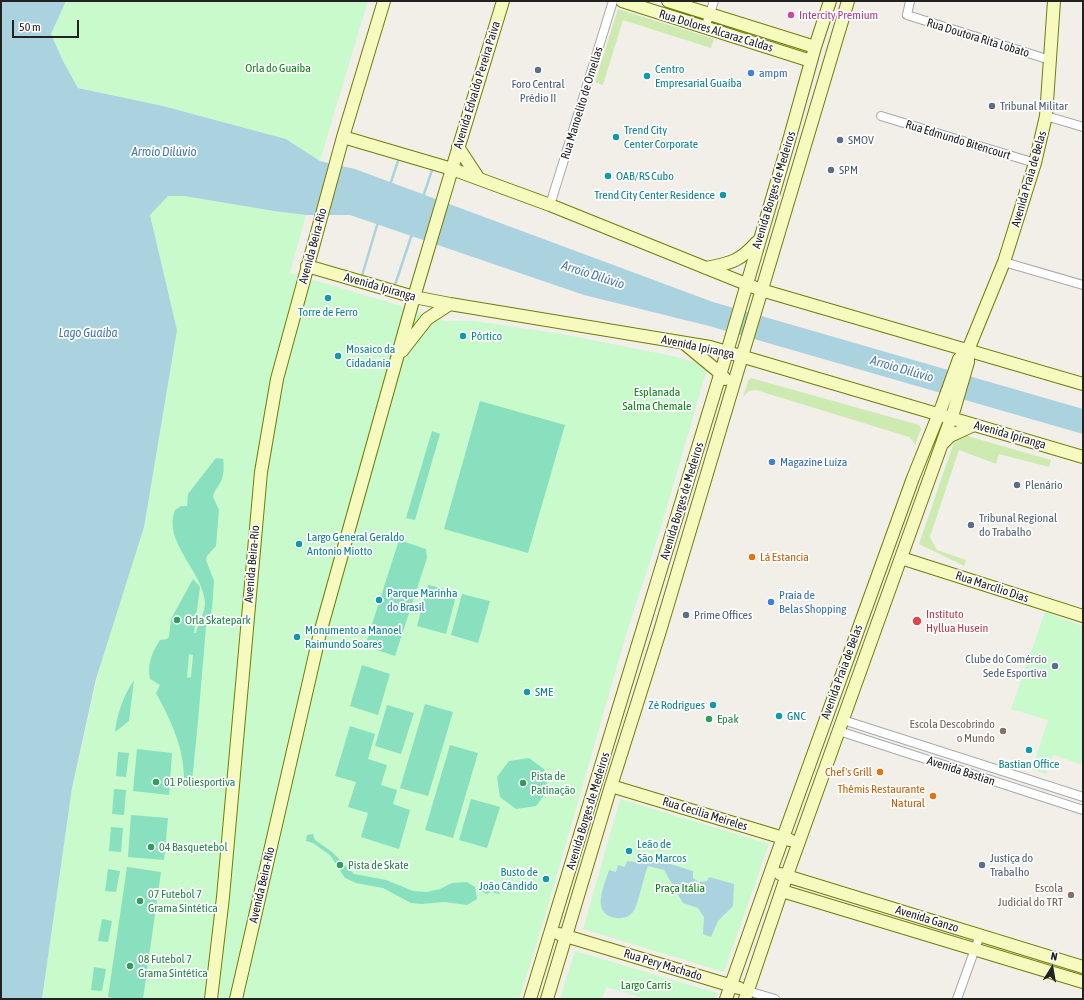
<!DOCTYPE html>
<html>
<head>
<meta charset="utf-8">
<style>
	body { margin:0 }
	#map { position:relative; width:1084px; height:1000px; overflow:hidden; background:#f2efe9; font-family:"Asap Condensed",sans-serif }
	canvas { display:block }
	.frame { position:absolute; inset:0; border:2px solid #222; pointer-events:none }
	.north { position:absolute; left:1032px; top:948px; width:40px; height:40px; -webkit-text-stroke:3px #fff; paint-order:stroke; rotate:11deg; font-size:11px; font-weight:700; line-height:16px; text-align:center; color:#222 }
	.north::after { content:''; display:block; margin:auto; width:14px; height:18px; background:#222; clip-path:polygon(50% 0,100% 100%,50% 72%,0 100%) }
	.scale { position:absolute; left:12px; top:20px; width:67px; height:18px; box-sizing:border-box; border:2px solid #222; border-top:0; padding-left:5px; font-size:12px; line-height:14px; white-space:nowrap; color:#222; -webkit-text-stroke:3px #fff; paint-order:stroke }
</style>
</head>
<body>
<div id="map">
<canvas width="1084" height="1000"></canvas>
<div class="frame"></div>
<div class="north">N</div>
<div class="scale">50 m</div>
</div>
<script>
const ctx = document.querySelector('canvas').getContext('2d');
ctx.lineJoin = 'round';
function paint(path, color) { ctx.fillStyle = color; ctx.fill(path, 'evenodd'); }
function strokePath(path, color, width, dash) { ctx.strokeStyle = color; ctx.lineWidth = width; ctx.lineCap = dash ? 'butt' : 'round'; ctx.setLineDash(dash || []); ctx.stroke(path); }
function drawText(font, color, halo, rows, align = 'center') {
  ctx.font = font + ' "Asap Condensed",sans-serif'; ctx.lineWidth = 3.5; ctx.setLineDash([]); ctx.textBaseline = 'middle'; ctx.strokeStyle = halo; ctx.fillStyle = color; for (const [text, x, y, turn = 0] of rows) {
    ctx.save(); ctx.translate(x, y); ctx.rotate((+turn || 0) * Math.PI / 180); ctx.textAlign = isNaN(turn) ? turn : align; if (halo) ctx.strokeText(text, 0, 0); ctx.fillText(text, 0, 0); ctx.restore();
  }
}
paint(new Path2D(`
	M618 9 714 39 711 48 623 20 603 85 595 82Z
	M751 378 919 425 921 429 915 445 912 440 909 437 756 390 749 391 743 397 748 381Z
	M964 435 1051 460 1049 467 999 454 996 464 959 450 930 537 937 550 966 560 964 566 919 544 955 439Z`), '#cdebb0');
paint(new Path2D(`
	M66 1H368L320 161 286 139 163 106 78 88 63 61 51 34Z
	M168 196H184L274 211 306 215 290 273 401 306 436 319 448 321H474L562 334 673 356C684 360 698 361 707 369L662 524 626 635 543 923 519 999H42L72 788 177 330 150 215Z
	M1045 612 1083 626V765L1053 755 1046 774 1032 769 1048 720 1011 709Z
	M620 799 769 844 724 972 583 929Z
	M575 951 717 993 715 999H646L606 987 602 999H560Z`), '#c8facc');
paint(new Path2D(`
	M480 401 565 425 528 553 444 529Z
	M432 431 440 434 415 520 406 518Z
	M216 458 223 459C224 465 224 473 222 479 219 486 214 490 213 497L219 510 216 546 207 556 206 560 214 581 212 609 206 627 198 721 192 782H184C185 749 171 721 156 693L160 685 150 679C147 663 152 653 160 640L167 639 169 637 171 619 193 579 200 587 194 633H196C198 623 205 613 205 603 204 572 162 542 175 510L181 506H187L188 494ZM189 654 193 655 191 677 187 678Z
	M399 540 426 549 427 558 395 656 365 646Z
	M428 585 457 592 446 634 417 626Z
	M462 594 490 601 478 643 451 635Z
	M362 665 390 674 378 715 350 706Z
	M134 680 129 721 115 732C117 713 124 695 134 680Z
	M425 704 453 712 428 796 400 788Z
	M387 705 414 713 401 754 375 746Z
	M350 726 375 734 368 759 387 765 381 785 397 790 393 804 410 810 399 849 361 837 368 813 348 807 356 782 335 776Z
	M450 745 478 753 453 838 425 830Z
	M137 749 172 753 169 795 133 791Z
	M118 752 129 753 126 777 116 776Z
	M529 758 545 770 548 790 536 806 516 809 500 797 497 777 509 761Z
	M114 789 126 790 124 815 112 814Z
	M471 799 500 807 487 848 459 840Z
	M131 815 168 818 164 860 128 857Z
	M111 827 123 828 121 852 109 851Z
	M313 834 315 840 332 852 354 874 386 880 413 891 427 892 440 889 452 883 467 882 475 887 477 899 467 905 444 902 422 904 411 903 383 888 356 883 345 878 330 855 313 843 306 841 307 835Z
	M127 867 161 872 143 999H119L108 997Z
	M108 869 120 871 116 892 105 891Z
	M485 883 490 884 492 888 497 890 500 893 499 894 491 892 486 894 481 891 482 886Z
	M102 919 112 921 108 942 98 941Z
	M94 967 106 969 102 991 91 990Z`), '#88e0be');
paint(new Path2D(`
	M1 1H66L51 34 63 61 78 88 163 106 286 139 320 161 355 169 713 302 1083 409V434L709 326 584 295 350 215H306L274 211 184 196H168L150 215 177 330 144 527 96 679 72 788 42 999H1Z
	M638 854 693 871V878L699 882 707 881 709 877 734 884 733 906 718 921 711 937 703 934 704 917 698 908 683 903 664 870 648 866C644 875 638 906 633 912 629 917 623 919 616 918 590 914 604 886 609 870L616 872 618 865 625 867 627 861 635 862Z`), '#aad3df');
strokePath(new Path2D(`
	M390 185 399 158
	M423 197 433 167
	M361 279 378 222
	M394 288 412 234`), '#aad3df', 2.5);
const street = new Path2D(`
	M910 1 907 15 1050 60
	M705 28 714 1
	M881 116 1035 163
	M1046 116 1083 127
	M550 205 613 1
	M1004 262 1083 285
	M843 720 1083 797
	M839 731 1083 810
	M748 991 775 999
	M957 999 980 935`);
const secondary = new Path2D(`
	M622 1 811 61
	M668 1 815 47
	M343 137 452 169 550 205 761 290 1083 384
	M458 147 479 179
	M307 266 414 297 450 304 710 347 1083 457
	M706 268C731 263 739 262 757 242
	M685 344 720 373 725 379
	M402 351 427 319 450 304
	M943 443 950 436 974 425
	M901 558 1083 616
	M611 786 790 840
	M780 874 1083 967
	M782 891 1083 982
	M559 934 739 988
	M211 999 223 897 261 472 277 379 343 137 384 1
	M236 999 320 633 414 297 452 169 503 1
	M530 999 727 352 788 144 815 47 830 1
	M547 999 611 786 660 631 848 1
	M726 999 771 871 913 478 942 406 959 359 968 350 1004 262 1035 163 1046 116 1054 1
	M745 999 787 875 954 410 968 362V350`);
strokePath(street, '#a9a9a9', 10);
strokePath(secondary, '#707d05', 14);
strokePath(street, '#fff', 8);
strokePath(secondary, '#f7fabf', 12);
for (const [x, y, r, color] of [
	[791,15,4,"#d1479c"],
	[538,70,4,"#5c6f8a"],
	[751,73,4,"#3f7fe0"],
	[647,76,4,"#0f9aa8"],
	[992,106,4,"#5c6f8a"],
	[616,137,4,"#0f9aa8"],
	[840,140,4,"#5c6f8a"],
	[831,170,4,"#5c6f8a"],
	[608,176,4,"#0f9aa8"],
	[723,195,4,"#0f9aa8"],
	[328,298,4,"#0f9aa8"],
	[463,336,4,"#0f9aa8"],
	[338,356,4,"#0f9aa8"],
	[772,462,4,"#3f7fe0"],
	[1017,485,4,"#5c6f8a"],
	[971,525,4,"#5c6f8a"],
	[299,544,4,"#0f9aa8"],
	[752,557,4,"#e8710a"],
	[379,600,4,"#0f9aa8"],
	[771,602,4,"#3f7fe0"],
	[686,615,4,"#5c6f8a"],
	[177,620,4,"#2e9e5b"],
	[917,621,5,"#e0444e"],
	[297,637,4,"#0f9aa8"],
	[1055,666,4,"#5c6f8a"],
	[527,692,4,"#0f9aa8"],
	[713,705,4,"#0f9aa8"],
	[779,716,4,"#0f9aa8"],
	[709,719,4,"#2e9e5b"],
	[1003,731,4,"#8d6e63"],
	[1029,750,4,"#0f9aa8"],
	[880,772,4,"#e8710a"],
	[156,782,4,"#2e9e5b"],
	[523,783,4,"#2e9e5b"],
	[933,796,4,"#e8710a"],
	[151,847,4,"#2e9e5b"],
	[629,851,4,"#0f9aa8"],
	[340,865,4,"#2e9e5b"],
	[982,865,4,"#5c6f8a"],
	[546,879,4,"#0f9aa8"],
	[1071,895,4,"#8d6e63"],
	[140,901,4,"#2e9e5b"],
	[130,966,4,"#2e9e5b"]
]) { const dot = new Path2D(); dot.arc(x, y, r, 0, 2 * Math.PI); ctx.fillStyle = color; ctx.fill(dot); strokePath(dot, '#fff', 1.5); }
drawText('12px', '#b23c85', '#fff', [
	["Intercity Premium",799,15]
], 'left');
drawText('12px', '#222', '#fff', [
	["Rua Dolores Alcaraz Caldas",716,31,17],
	["Rua Doutora Rita Lobato",978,38,17],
	["Avenida Edvaldo Pereira Paiva",477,85,-73],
	["Rua Manoelito de Ornellas",582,103,-73],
	["Rua Edmundo Bitencourt",958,140,17],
	["Avenida Praia de Belas",1029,179,-74],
	["Avenida Borges de Medeiros",774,190,-73],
	["Avenida Beira-Rio",313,246,-75],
	["Avenida Ipiranga",380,287,16],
	["Avenida Ipiranga",698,347,12],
	["Avenida Ipiranga",1010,435,16],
	["Avenida Borges de Medeiros",682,501,-73],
	["Avenida Beira-Rio",252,564,-85],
	["Rua Marcílio Dias",992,587,18],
	["Avenida Praia de Belas",842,672,-70],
	["Avenida Bastian",961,771,18],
	["Avenida Borges de Medeiros",588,811,-73],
	["Rua Cecília Meireles",705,814,17],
	["Avenida Beira-Rio",262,885,-77],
	["Avenida Ganzo",927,919,17],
	["Rua Pery Machado",663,965,17]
]);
drawText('12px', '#0c8416', '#fff', [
	["Orla do Guaíba",278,68],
	["Esplanada",657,392],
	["Salma Chemale",657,406],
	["Praça Itália",680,888],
	["Largo Carris",646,985]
]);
drawText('12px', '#0d838f', '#fff', [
	["Centro",655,69],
	["Empresarial Guaíba",655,83],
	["Trend City",624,130],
	["Center Corporate",624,144],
	["OAB/RS Cubo",616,176],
	["Trend City Center Residence",715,195,"right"],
	["Torre de Ferro",328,312,"center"],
	["Pórtico",471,336],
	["Mosaico da",346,349],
	["Cidadania",346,363],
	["Largo General Geraldo",307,537],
	["Antonio Miotto",307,551],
	["Parque Marinha",387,593],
	["do Brasil",387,607],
	["Monumento a Manoel",305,630],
	["Raimundo Soares",305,644],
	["SME",535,692],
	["Zé Rodrigues",705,705,"right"],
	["GNC",787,716],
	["Bastian Office",1029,764,"center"],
	["Leão de",637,844],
	["São Marcos",637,858],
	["Busto de",538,872,"right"],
	["João Cândido",538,886,"right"]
], 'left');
drawText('12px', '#366cbe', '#fff', [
	["ampm",759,73],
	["Magazine Luiza",780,462],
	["Praia de",779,595],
	["Belas Shopping",779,609]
], 'left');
drawText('12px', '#4e5e75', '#fff', [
	["Foro Central",538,84,"center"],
	["Prédio II",538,98,"center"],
	["Tribunal Militar",1000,106],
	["SMOV",848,140],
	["SPM",839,170],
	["Plenário",1025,485],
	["Tribunal Regional",979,518],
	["do Trabalho",979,532],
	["Prime Offices",694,615],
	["Clube do Comércio",1047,659,"right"],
	["Sede Esportiva",1047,673,"right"],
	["Justiça do",990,858],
	["Trabalho",990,872]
], 'left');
drawText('12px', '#c56008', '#fff', [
	["Lá Estancia",760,557,"left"],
	["Chef's Grill",872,772],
	["Thêmis Restaurante",925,789],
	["Natural",925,803]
], 'right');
drawText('12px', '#be3a42', '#fff', [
	["Instituto",926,614],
	["Hyllua Husein",926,628]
], 'left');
drawText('12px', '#27864d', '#fff', [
	["Orla Skatepark",185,620],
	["Epak",717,719],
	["Pista de",531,776],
	["Patinação",531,790],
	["01 Poliesportiva",164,782],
	["04 Basquetebol",159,847],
	["Pista de Skate",348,865],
	["07 Futebol 7",148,894],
	["Grama Sintética",148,908],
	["08 Futebol 7",138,959],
	["Grama Sintética",138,973]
], 'left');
drawText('12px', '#785e54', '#fff', [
	["Escola Descobrindo",995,724],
	["o Mundo",995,738],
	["Escola",1063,888],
	["Judicial do TRT",1063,902]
], 'right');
drawText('italic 13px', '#4a7aab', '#fff', [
	["Arroio Dilúvio",164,152],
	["Arroio Dilúvio",593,275,18],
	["Lago Guaíba",88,333],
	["Arroio Dilúvio",902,369,16]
]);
</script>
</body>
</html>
